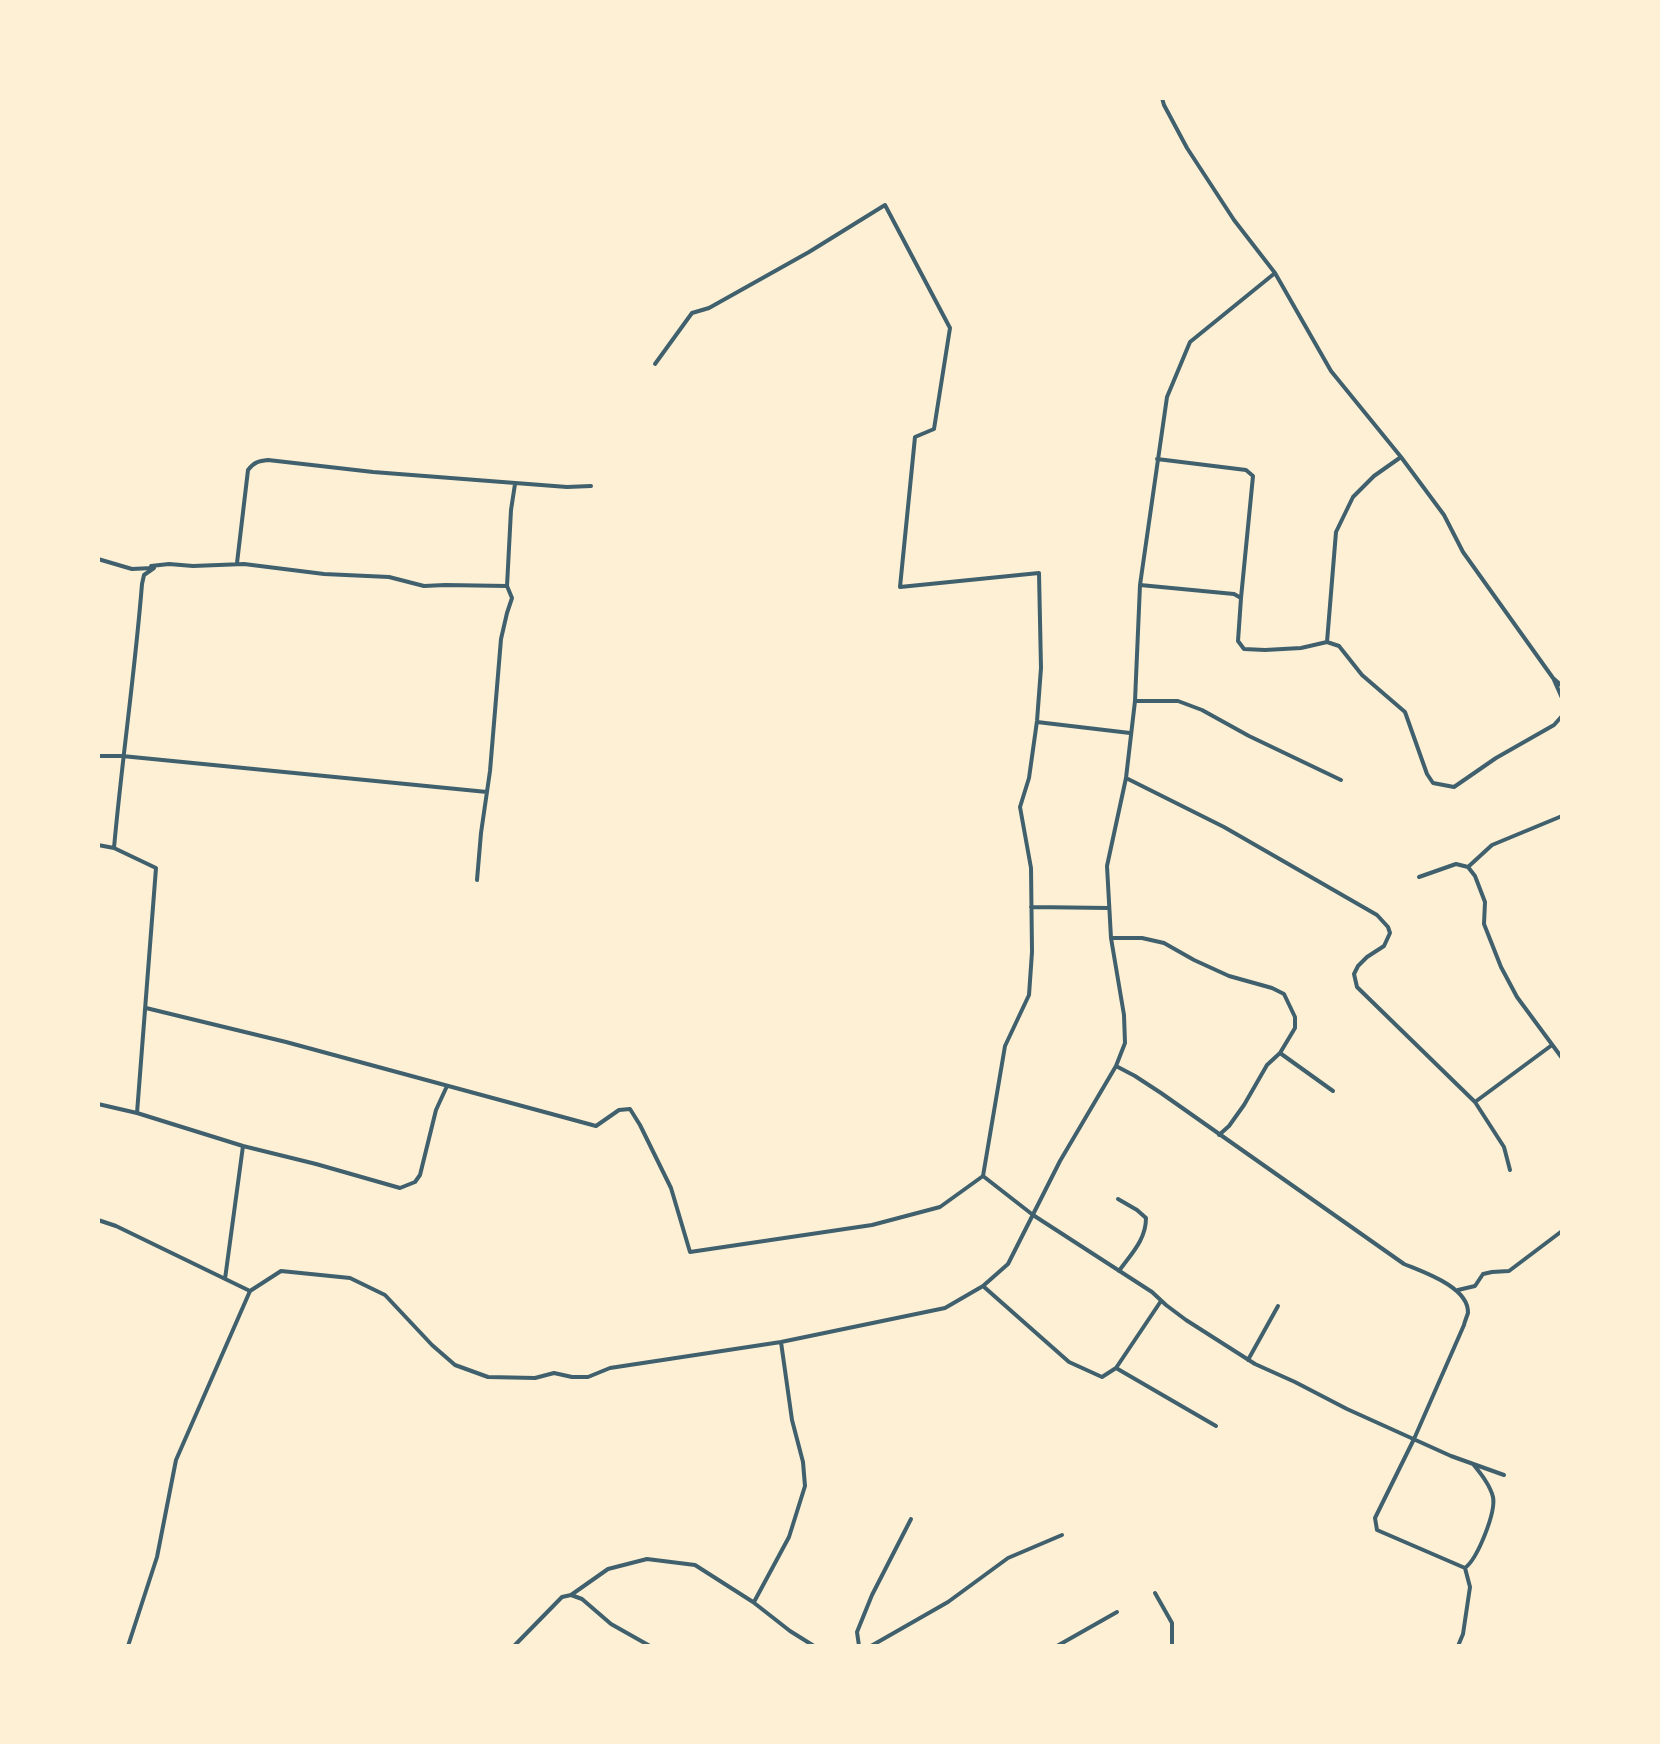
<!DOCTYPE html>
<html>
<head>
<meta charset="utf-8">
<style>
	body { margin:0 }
	#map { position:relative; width:1660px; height:1744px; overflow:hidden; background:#fdf0d5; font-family:"PT Sans Narrow",sans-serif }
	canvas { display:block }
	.frame { position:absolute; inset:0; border:100px solid #fdf0d5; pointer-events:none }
</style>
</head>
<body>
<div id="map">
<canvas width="1660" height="1744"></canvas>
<div class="frame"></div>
</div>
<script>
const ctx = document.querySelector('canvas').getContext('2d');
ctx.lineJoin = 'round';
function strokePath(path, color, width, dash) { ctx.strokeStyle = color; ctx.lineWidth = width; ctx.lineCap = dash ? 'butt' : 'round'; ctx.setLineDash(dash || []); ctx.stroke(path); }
strokePath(new Path2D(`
	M1162 98 1164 105 1187 148 1234 220 1275 273 1331 371 1401 457 1444 515 1463 552 1553 678 1562 686
	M1157 459 1246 470 1253 476 1241 598
	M98 559 132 569 152 568
	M237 563 248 470C254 462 259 461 268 460L373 472 567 487 591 486
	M1140 585 1234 594 1241 598 1238 641 1244 649 1265 650 1301 648 1327 642 1339 646 1362 675 1405 712 1427 774 1433 783 1454 787 1496 758 1554 725 1562 716
	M1327 642 1336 532 1353 497 1374 476 1401 457
	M1554 680 1562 698
	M1135 701H1178L1202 710 1249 736 1341 780
	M1037 722 1130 733
	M98 756H122L487 792
	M1126 778 1224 827 1377 915 1388 927 1390 933 1384 946 1367 957 1358 966 1354 974 1357 987 1475 1102 1504 1147 1510 1170
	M98 845 114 848 156 868 137 1113
	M114 848C122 759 135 672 142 584L144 575 154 568 151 566 169 564 193 566 244 564 324 574 389 577 424 586 445 585 507 586
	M1468 867 1492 845 1562 816
	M1419 877 1456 864 1468 867 1475 876 1485 902 1484 924 1501 967 1517 997 1562 1058
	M477 880 481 833 490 771 501 639 507 613 512 598 507 586 511 510 515 484
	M1031 907 1109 908
	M1111 938H1142L1164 943 1194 960 1229 976 1272 988 1284 994 1295 1017V1028L1280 1053 1267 1065 1244 1105 1229 1126 1219 1135
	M146 1008 286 1042 596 1126 619 1110 630 1109 640 1125 671 1188 690 1252 872 1225 940 1207 983 1176 1005 1046 1029 995 1032 952 1031 868 1020 807 1029 778 1037 721 1041 668 1039 573 900 587 915 437 934 429 950 328 885 205 809 252 709 308 692 313 655 364
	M1280 1053 1333 1091
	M1116 1066 1135 1076 1161 1093 1404 1264C1423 1272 1469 1287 1468 1313 1468 1313 1464 1324 1464 1325L1414 1439 1375 1518 1377 1530 1465 1568C1478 1558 1496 1512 1493 1497 1490 1485 1481 1474 1473 1464
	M1475 1102 1552 1045
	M98 1104 137 1113 243 1146 316 1164 400 1188 415 1182 420 1175 436 1110 447 1086
	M983 1176 1033 1215 1152 1292 1166 1305 1186 1320 1255 1364 1295 1382 1347 1409 1451 1456 1504 1475
	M1118 1199 1137 1210 1146 1218C1146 1240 1131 1254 1119 1271
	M98 1220 116 1226 250 1291
	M225 1279 243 1146
	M983 1286 1069 1362 1102 1377 1116 1368 1161 1301
	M1458 1290 1475 1286 1483 1274 1492 1272 1509 1271 1562 1231
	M1248 1360 1278 1306
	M1116 1368 1216 1426
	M1155 1593 1172 1623V1646
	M571 1595 608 1569 647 1559 695 1565 753 1602 790 1631 814 1646
	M754 1602 789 1537 805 1486 803 1462 792 1420 781 1342
	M128 1646 157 1557 176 1460 250 1291 281 1271 350 1278 385 1295 432 1345 455 1365 488 1377 535 1378 554 1373 572 1377H588L610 1368 781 1342 945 1308 983 1286 1008 1264 1060 1161 1116 1066 1125 1043 1124 1015 1111 938 1107 866 1126 778 1135 701 1140 585 1167 397 1190 342 1275 273
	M514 1646 562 1597 571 1595 582 1599 611 1624 650 1646
	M859 1646 857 1632 872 1595 911 1519
	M871 1646 948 1602 1008 1558 1062 1535
	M1057 1646 1117 1612
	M1458 1646 1463 1634 1470 1587 1465 1568`), '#3f606c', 4);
</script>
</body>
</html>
